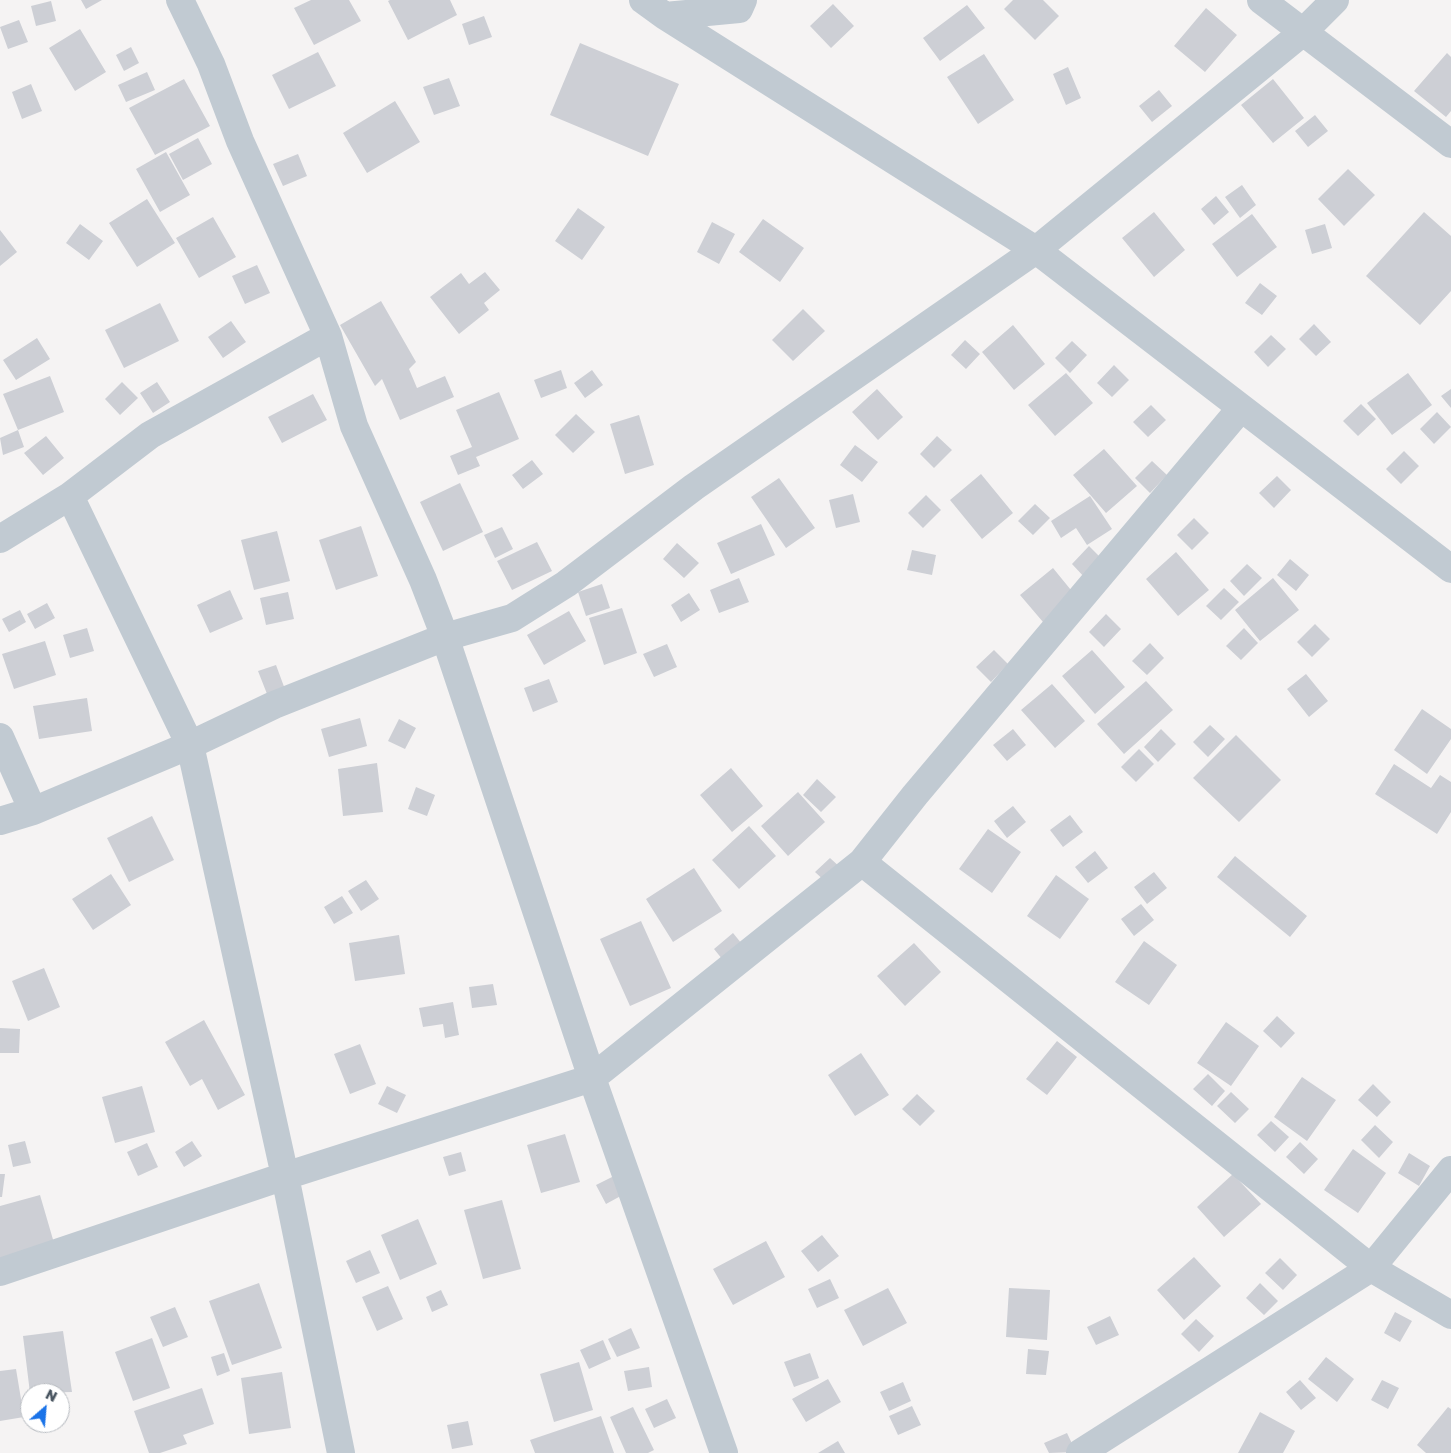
<!DOCTYPE html>
<html>
<head>
<meta charset="utf-8">
<style>
	body { margin:0 }
	#map { position:relative; width:1451px; height:1453px; overflow:hidden; background:#f5f3f3; font-family:"Golos Text",sans-serif }
	canvas { display:block }
	.north { position:absolute; left:20px; top:1383px; width:50px; height:50px; box-sizing:border-box; background:#fff; border:1px solid #b7bbc0; border-radius:50%; rotate:27deg; font-size:14px; font-weight:700; line-height:20px; text-align:center; color:#4a5661 }
	.north::after { content:''; display:block; margin:auto; width:18px; height:22px; background:#1a73e8; clip-path:polygon(50% 0,100% 100%,50% 72%,0 100%) }
</style>
</head>
<body>
<div id="map">
<canvas width="1451" height="1453"></canvas>
<div class="north">N</div>
</div>
<script>
const ctx = document.querySelector('canvas').getContext('2d');
ctx.lineJoin = 'round';
function paint(path, color) { ctx.fillStyle = color; ctx.fill(path, 'evenodd'); }
function strokePath(path, color, width, dash) { ctx.strokeStyle = color; ctx.lineWidth = width; ctx.lineCap = dash ? 'butt' : 'round'; ctx.setLineDash(dash || []); ctx.stroke(path); }
paint(new Path2D(`
	M81 0H102L86 9Z
	M311 0H349L361 21 314 45 294 8Z
	M390 0H450L457 15 408 40 388 1Z
	M1013 0H1043L1059 16 1035 40 1004 9Z
	M51 1 56 21 36 26 31 6Z
	M833 4 854 26 831 48 810 26Z
	M967 5 985 28 940 61 923 38Z
	M1206 8 1237 35 1205 72 1174 46Z
	M484 16 492 37 469 45 462 24Z
	M19 20 28 42 8 49 0 27Z
	M80 29 106 72 75 91 49 48Z
	M580 43 679 84 648 156 550 115Z
	M131 47 139 63 124 71 116 55Z
	M318 52 336 86 289 109 272 75Z
	M1447 53 1451 57V111L1446 117 1414 91Z
	M984 54 1014 100 978 124 947 77Z
	M1068 67 1081 98 1066 105 1053 74Z
	M147 72 155 90 126 102 118 85Z
	M449 78 460 106 434 115 423 87Z
	M184 79 210 126 155 155 129 108Z
	M1273 79 1304 118 1273 143 1241 105Z
	M31 84 42 111 22 119 12 92Z
	M1159 90 1172 106 1152 122 1139 106Z
	M395 101 420 142 367 173 343 133Z
	M1315 115 1328 131 1308 147 1295 131Z
	M198 138 212 164 183 180 169 154Z
	M166 152 190 195 160 212 136 169Z
	M298 154 307 176 283 186 273 164Z
	M1348 169 1375 195 1344 226 1318 199Z
	M1242 185 1256 205 1240 218 1225 197Z
	M1216 196 1229 212 1214 225 1201 209Z
	M147 199 175 243 137 267 109 223Z
	M578 208 605 227 582 260 555 241Z
	M1154 212 1185 250 1154 277 1122 238Z
	M1424 212 1451 236V291L1420 325 1366 276Z
	M1252 214 1277 247 1237 277 1212 244Z
	M213 217 236 257 199 278 176 238Z
	M763 219 804 248 780 282 739 252Z
	M712 222 735 234 719 264 697 252Z
	M80 224 103 241 89 260 66 243Z
	M1325 224 1332 248 1312 254 1305 230Z
	M0 230 17 252 0 266Z
	M257 265 270 293 245 304 232 276Z
	M485 272 500 290 484 303 489 310 459 334 430 297 461 273 469 284Z
	M1260 283 1277 296 1262 315 1245 303Z
	M381 301 416 362 409 369 417 388 445 376 454 397 400 420 382 379 375 386 340 325Z
	M160 303 179 341 124 368 105 330Z
	M803 309 825 331 793 361 772 340Z
	M231 321 246 342 223 358 208 337Z
	M1314 324 1331 342 1316 356 1299 339Z
	M1013 325 1045 364 1014 390 982 352Z
	M1271 335 1286 349 1268 367 1254 352Z
	M37 338 50 359 16 380 3 360Z
	M965 340 980 354 966 369 951 355Z
	M1072 341 1087 355 1070 373 1055 358Z
	M1114 365 1129 380 1112 397 1097 383Z
	M561 370 567 388 541 398 534 380Z
	M592 370 603 385 585 398 574 383Z
	M1066 373 1093 403 1055 436 1028 405Z
	M1408 373 1432 405 1392 435 1367 403Z
	M50 376 64 412 18 430 3 394Z
	M122 382 138 398 120 415 105 399Z
	M157 382 170 402 153 413 140 393Z
	M877 389 903 417 878 440 852 412Z
	M1451 389V408L1441 396Z
	M499 392 519 439 476 457 480 466 458 475 450 456 472 447 456 410Z
	M313 394 327 420 282 443 268 417Z
	M1361 404 1376 419 1358 436 1343 421Z
	M1151 405 1166 420 1148 437 1133 422Z
	M1437 412 1451 427 1434 444 1420 429Z
	M576 414 595 432 573 453 555 435Z
	M639 415 654 465 625 474 610 424Z
	M18 430 24 447 3 455 0 438Z
	M46 436 64 458 43 475 24 453Z
	M937 436 952 450 934 468 920 454Z
	M855 445 878 462 862 482 840 465Z
	M1104 449 1137 486 1106 513 1073 475Z
	M1404 451 1419 466 1401 484 1386 469Z
	M532 460 543 474 523 489 512 475Z
	M1152 461 1167 475 1150 493 1135 478Z
	M981 474 1013 513 982 539 950 500Z
	M1277 476 1291 490 1274 508 1259 493Z
	M779 478 815 528 786 548 751 497Z
	M460 483 483 532 443 551 420 502Z
	M853 494 860 522 836 528 829 500Z
	M926 495 941 510 923 528 908 513Z
	M1090 496 1112 529 1087 545 1076 528 1061 538 1051 521Z
	M1035 504 1050 518 1033 535 1018 521Z
	M1194 518 1209 533 1192 550 1177 535Z
	M761 524 775 555 731 574 717 543Z
	M361 526 378 576 336 590 319 540Z
	M502 527 513 549 495 558 484 535Z
	M277 531 290 581 254 590 241 540Z
	M537 542 552 571 512 590 497 561Z
	M677 543 699 563 684 578 663 559Z
	M1089 546 1104 561 1086 579 1072 564Z
	M912 550 936 555 932 575 907 570Z
	M1176 552 1209 590 1178 616 1146 579Z
	M1290 559 1309 575 1296 591 1277 575Z
	M1247 564 1262 578 1244 596 1230 581Z
	M1053 568 1075 595 1043 622 1020 595Z
	M739 578 749 602 719 613 710 590Z
	M1273 578 1299 610 1260 641 1235 610Z
	M602 584 610 608 586 616 578 592Z
	M1224 588 1239 602 1221 620 1206 606Z
	M230 590 243 619 210 633 197 605Z
	M288 592 294 619 266 625 260 598Z
	M689 593 700 610 681 622 671 605Z
	M47 603 55 618 35 629 27 614Z
	M622 608 637 653 604 665 589 618Z
	M20 610 26 622 9 632 2 619Z
	M569 611 586 641 544 665 527 635Z
	M1106 614 1121 629 1104 647 1089 632Z
	M1315 624 1330 639 1312 657 1297 642Z
	M87 628 94 651 70 658 63 635Z
	M1244 628 1258 643 1241 660 1226 646Z
	M45 641 56 675 14 689 2 654Z
	M1150 643 1164 658 1147 675 1132 661Z
	M667 644 677 667 654 677 643 654Z
	M994 650 1008 664 991 682 976 667Z
	M1092 650 1125 687 1095 714 1062 676Z
	M276 665 286 692 269 699 258 671Z
	M1306 674 1328 701 1309 717 1287 689Z
	M549 679 558 702 533 712 524 688Z
	M1146 681 1173 710 1124 754 1097 724Z
	M1052 684 1085 721 1055 748 1021 710Z
	M87 698 92 731 39 739 33 706Z
	M1422 709 1451 729V739L1427 774 1394 750Z
	M360 718 367 746 329 757 321 729Z
	M399 719 416 728 405 749 388 741Z
	M1210 725 1225 739 1208 757 1193 742Z
	M1013 729 1026 745 1007 761 993 745Z
	M1161 729 1176 744 1158 762 1144 747Z
	M1236 735 1281 780 1239 822 1193 778Z
	M1139 749 1154 764 1136 782 1121 767Z
	M377 763 383 812 343 816 338 769Z
	M1394 764 1431 788 1440 775 1451 782V812L1437 834 1375 794Z
	M731 768 763 806 732 832 700 795Z
	M817 779 836 797 821 812 803 795Z
	M416 787 435 795 427 816 408 809Z
	M798 792 825 822 788 856 761 826Z
	M1013 806 1026 822 1007 838 994 821Z
	M1070 815 1083 832 1063 847 1050 830Z
	M152 816 174 860 129 882 107 838Z
	M749 826 776 856 739 889 712 860Z
	M988 829 1021 852 992 893 959 869Z
	M1095 851 1108 868 1088 883 1075 867Z
	M1235 856 1307 916 1290 937 1217 877Z
	M830 858 842 869 828 884 815 872Z
	M694 868 722 911 673 942 646 899Z
	M1154 872 1167 888 1147 904 1134 887Z
	M111 874 131 905 93 930 72 899Z
	M1056 875 1089 899 1060 939 1027 916Z
	M366 880 379 899 361 911 348 891Z
	M342 896 353 913 334 924 324 907Z
	M1141 904 1154 920 1134 936 1121 919Z
	M641 921 671 988 630 1006 600 939Z
	M733 933 746 949 727 965 714 949Z
	M399 935 405 974 355 981 349 943Z
	M1144 941 1177 965 1149 1005 1115 982Z
	M914 943 941 972 905 1006 877 976Z
	M44 968 60 1007 28 1021 12 981Z
	M493 984 497 1005 472 1008 469 987Z
	M453 1002 459 1035 445 1038 443 1024 423 1027 419 1008Z
	M1277 1016 1295 1033 1281 1048 1263 1031Z
	M204 1020 245 1095 218 1110 202 1079 190 1086 165 1042Z
	M1226 1022 1259 1046 1231 1086 1197 1063Z
	M0 1028 20 1029 19 1053H0Z
	M1057 1041 1077 1057 1047 1095 1026 1079Z
	M360 1044 376 1084 350 1094 334 1054Z
	M861 1053 889 1095 855 1116 828 1075Z
	M1208 1074 1225 1091 1212 1106 1193 1089Z
	M1302 1077 1336 1100 1307 1141 1274 1117Z
	M1373 1084 1391 1102 1377 1117 1358 1100Z
	M142 1086 155 1132 115 1143 102 1097Z
	M387 1086 406 1095 397 1113 378 1104Z
	M1231 1092 1249 1109 1235 1123 1217 1106Z
	M917 1094 935 1111 920 1126 902 1109Z
	M1271 1121 1289 1137 1275 1152 1257 1135Z
	M1375 1125 1393 1142 1379 1158 1361 1140Z
	M565 1134 580 1182 541 1193 527 1145Z
	M25 1141 31 1163 13 1167 8 1145Z
	M192 1141 202 1156 184 1167 175 1152Z
	M1300 1142 1318 1159 1304 1174 1286 1157Z
	M147 1143 158 1167 138 1176 127 1152Z
	M1353 1149 1386 1173 1358 1213 1324 1190Z
	M461 1152 466 1171 449 1176 443 1157Z
	M1409 1153 1430 1166 1419 1186 1398 1173Z
	M0 1174H5L2 1197H0Z
	M618 1174 628 1192 606 1204 596 1185Z
	M1233 1174 1261 1204 1224 1237 1197 1207Z
	M40 1195 54 1243 0 1258V1206Z
	M502 1200 521 1269 483 1279 464 1210Z
	M418 1219 437 1264 400 1280 381 1235Z
	M822 1235 839 1256 818 1272 801 1251Z
	M766 1241 785 1277 733 1305 713 1269Z
	M370 1250 380 1273 356 1283 346 1261Z
	M1194 1257 1221 1286 1184 1320 1157 1290Z
	M1280 1258 1297 1275 1283 1290 1265 1273Z
	M830 1279 839 1298 817 1308 808 1289Z
	M259 1283 282 1348 232 1365 209 1301Z
	M1260 1283 1278 1301 1264 1315 1246 1298Z
	M388 1286 403 1319 377 1331 362 1297Z
	M888 1288 907 1323 863 1346 844 1310Z
	M1009 1288 1050 1290 1047 1340 1006 1337Z
	M441 1290 448 1305 432 1312 426 1297Z
	M175 1307 188 1337 163 1347 150 1317Z
	M1395 1312 1412 1321 1400 1342 1384 1333Z
	M1110 1316 1119 1335 1096 1345 1087 1327Z
	M1196 1319 1214 1336 1199 1352 1181 1334Z
	M631 1328 640 1348 617 1357 608 1339Z
	M63 1331 72 1392 30 1393 23 1336Z
	M152 1338 170 1388 133 1401 115 1352Z
	M603 1340 611 1359 589 1369 580 1350Z
	M1028 1349 1049 1351 1046 1375 1026 1374Z
	M224 1353 230 1371 217 1376 211 1357Z
	M810 1353 819 1378 794 1387 784 1362Z
	M1326 1357 1354 1379 1337 1402 1308 1379Z
	M579 1362 593 1410 554 1422 540 1374Z
	M649 1367 652 1387 628 1391 624 1371Z
	M16 1369 24 1417 0 1421V1371Z
	M282 1372 291 1428 249 1434 241 1378Z
	M828 1379 841 1402 806 1422 792 1399Z
	M1300 1380 1316 1398 1301 1410 1286 1392Z
	M1382 1380 1399 1388 1388 1409 1371 1400Z
	M903 1382 911 1401 889 1411 880 1392Z
	M202 1388 214 1424 183 1435 187 1444 160 1453H149L134 1411Z
	M667 1399 676 1418 654 1428 645 1409Z
	M912 1406 921 1425 898 1435 889 1416Z
	M633 1407 654 1450 648 1453H626L610 1417Z
	M1448 1407 1451 1409V1453H1426L1417 1445Z
	M1260 1412 1295 1431 1283 1453H1238Z
	M601 1416 614 1453H535L530 1440Z
	M468 1421 473 1445 452 1449 447 1425Z
	M1067 1433 1076 1452 1049 1453 1044 1443Z
	M838 1441 845 1453H818Z`), '#cdcfd5');
strokePath(new Path2D(`
	M180 0 211 64 240 141 328 336 354 426 423 580 445 637 592 1078 724 1453
	M643 0 665 16 1036 250 1451 569
	M1261 0 1451 144
	M665 16 739 9 743 0
	M70 496 190 745 285 1176 341 1453
	M0 539 70 496 150 435 328 336
	M0 737 33 811
	M0 821 33 811 190 745 274 705 445 637 512 618 566 584 694 487 1036 250 1302 33 1335 0
	M862 862 1371 1268 1451 1315
	M0 1272 285 1176 592 1078 862 862 915 795 1241 408
	M1080 1453 1371 1268 1451 1170`), '#c1cad2', 28);
</script>
</body>
</html>
